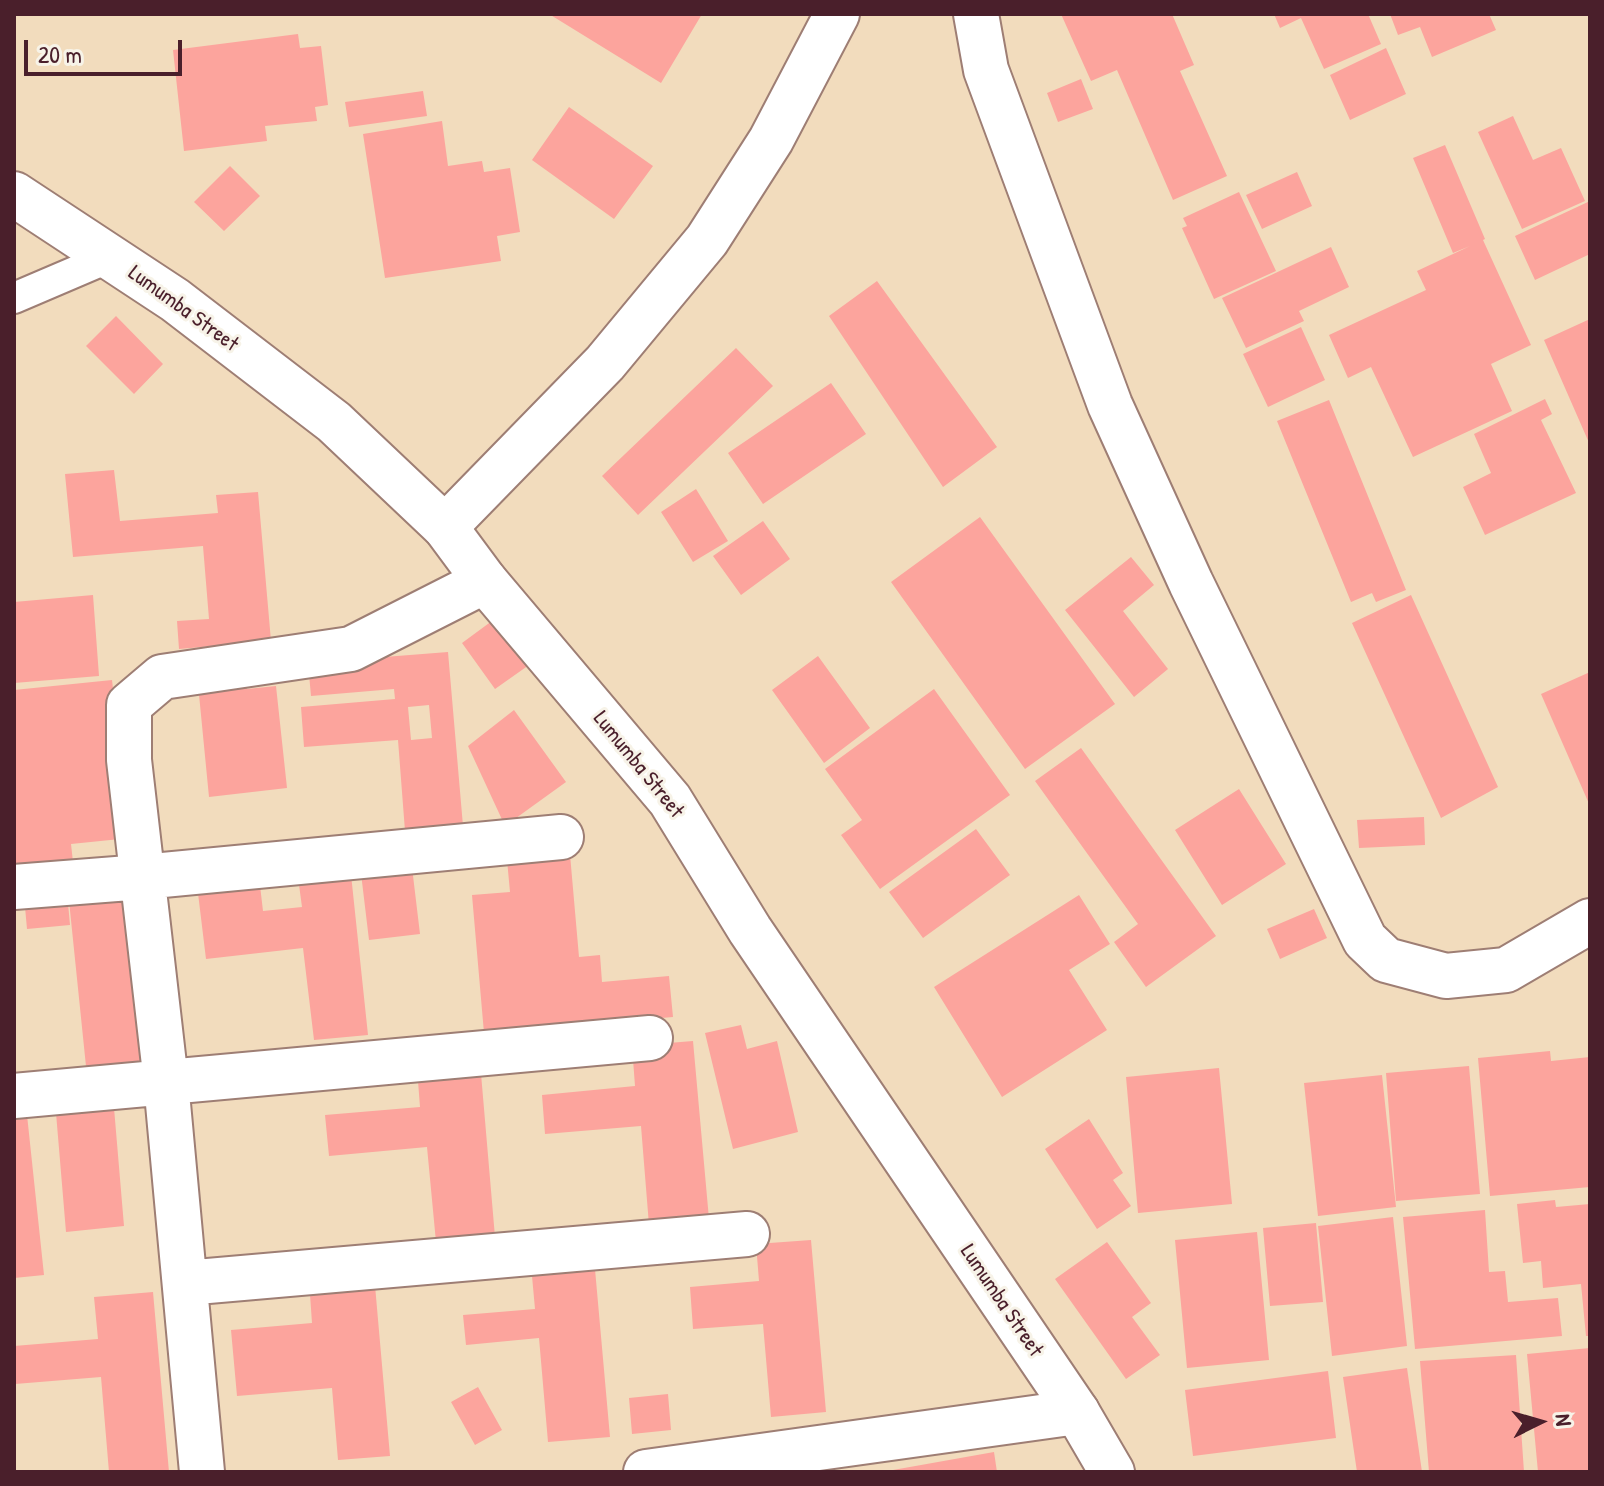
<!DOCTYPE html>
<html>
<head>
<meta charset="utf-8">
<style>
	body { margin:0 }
	#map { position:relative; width:1604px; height:1486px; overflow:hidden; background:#f2dcbd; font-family:"Patrick Hand",sans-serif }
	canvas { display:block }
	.frame { position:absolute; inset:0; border:16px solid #4a1f2b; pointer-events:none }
	.north { position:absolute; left:1500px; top:1382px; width:80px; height:80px; -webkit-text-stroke:6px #f7f3e8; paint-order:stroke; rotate:85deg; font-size:22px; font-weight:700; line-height:32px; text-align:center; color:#4a1f2b }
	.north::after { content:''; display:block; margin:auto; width:28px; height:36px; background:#4a1f2b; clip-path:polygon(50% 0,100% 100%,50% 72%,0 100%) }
	.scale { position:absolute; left:24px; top:40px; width:158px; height:36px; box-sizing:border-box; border:4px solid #4a1f2b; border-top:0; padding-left:10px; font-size:24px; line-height:28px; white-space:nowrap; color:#4a1f2b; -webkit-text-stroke:6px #f7f3e8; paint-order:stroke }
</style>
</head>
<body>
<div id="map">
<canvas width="1604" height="1486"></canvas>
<div class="frame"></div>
<div class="north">N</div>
<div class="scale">20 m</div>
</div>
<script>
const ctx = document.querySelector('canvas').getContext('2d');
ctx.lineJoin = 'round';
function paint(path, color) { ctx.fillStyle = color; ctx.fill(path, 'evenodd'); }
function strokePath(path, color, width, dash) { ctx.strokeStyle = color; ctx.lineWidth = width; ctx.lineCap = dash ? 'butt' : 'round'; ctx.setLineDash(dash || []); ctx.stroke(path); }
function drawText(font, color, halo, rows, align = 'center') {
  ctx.font = font + ' "Patrick Hand",sans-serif'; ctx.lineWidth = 6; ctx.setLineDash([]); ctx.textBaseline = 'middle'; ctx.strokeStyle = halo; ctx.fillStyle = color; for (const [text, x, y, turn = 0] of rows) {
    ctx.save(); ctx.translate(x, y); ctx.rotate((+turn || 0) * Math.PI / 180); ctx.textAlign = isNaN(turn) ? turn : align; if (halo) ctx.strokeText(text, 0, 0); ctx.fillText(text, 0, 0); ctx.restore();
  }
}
paint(new Path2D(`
	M549 14H702L661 83Z
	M1061 14H1172L1194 65 1180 71 1227 176 1173 200 1117 70 1091 81Z
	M1274 14H1368L1381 44 1324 69 1301 18 1280 28Z
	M1390 14H1489L1496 30 1432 57 1420 27 1398 35Z
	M298 34 300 48 321 46 328 105 315 107 317 121 265 126 267 141 184 151 173 50Z
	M1386 48 1406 94 1350 120 1330 75Z
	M1081 79 1093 109 1058 122 1047 93Z
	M423 91 427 116 349 127 345 102Z
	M569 107 653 166 614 219 532 160Z
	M1513 116 1533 160 1561 148 1585 201 1522 229 1478 132Z
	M442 121 448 166 482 161 484 172 510 168 520 232 497 236 501 261 385 278 363 134Z
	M1445 145 1485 239 1483 240 1531 345 1491 364 1512 411 1413 457 1371 367 1348 378 1329 335 1426 290 1417 271 1470 246 1453 253 1413 158Z
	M230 166 260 196 224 231 194 202Z
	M1297 172 1312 206 1262 229 1246 195Z
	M1239 192 1276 271 1214 299 1182 228 1187 226 1183 218Z
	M1590 201V254L1535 280 1515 236Z
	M1331 247 1349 287 1299 311 1304 321 1246 348 1222 298Z
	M877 281 997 447 943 487 829 316Z
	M116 316 163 364 134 394 86 346Z
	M1590 319V445L1544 340Z
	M1301 327 1325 380 1268 407 1243 354Z
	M736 348 773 386 638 515 602 476Z
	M831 383 866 434 763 504 728 453Z
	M1545 399 1552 414 1541 420 1576 493 1485 535 1463 487 1491 473 1474 434Z
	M1329 400 1406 590 1376 602 1372 593 1351 602 1277 421Z
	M114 470 120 521 218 513 216 495 258 492 271 641 179 649 177 621 209 619 203 546 73 557 65 474Z
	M696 489 728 541 693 562 661 512Z
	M980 517 1115 704 1025 769 891 582Z
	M763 521 790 559 741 595 713 556Z
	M1131 557 1154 585 1123 611 1168 669 1134 697 1065 610Z
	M93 595 99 676 14 683V602Z
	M1411 595 1498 787 1441 818 1352 623Z
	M496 618 529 665 495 689 462 643Z
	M448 652 463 826 405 831 398 740 304 747 301 707 395 699 394 689 311 696 308 663ZM429 705 432 738 411 740 408 707Z
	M818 656 870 728 824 763 772 690Z
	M246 670 247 689 276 686 287 788 209 797 197 674Z
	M1590 672V806L1541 694Z
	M112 680 130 838 71 844 74 871 14 878V690Z
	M934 689 1010 795 880 889 841 835 862 820 825 769Z
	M514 710 566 782 505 826 468 746Z
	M1081 748 1216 936 1146 987 1114 942 1138 924 1035 781Z
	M1239 789 1286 864 1222 905 1175 830Z
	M1424 817 1425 845 1359 848 1357 820Z
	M976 829 1010 875 923 938 889 892Z
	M569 843 579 957 600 955 602 982 669 976 673 1017 484 1033 472 895 510 892 506 849Z
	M411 859 420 934 369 940 360 865Z
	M350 865 368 1035 314 1040 303 948 206 959 197 885 259 877 263 911 302 907 297 870Z
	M127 885 145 1070 87 1076 68 891Z
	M67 892 70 925 27 929 24 896Z
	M1079 895 1110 944 1069 970 1107 1030 1002 1097 934 987Z
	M1314 909 1327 938 1280 959 1267 929Z
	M741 1025 747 1049 777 1041 798 1132 733 1149 705 1033Z
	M693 1041 709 1219 649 1225 641 1126 545 1134 542 1095 635 1086 632 1046Z
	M1550 1051 1551 1061 1590 1057V1187L1490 1196 1478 1058Z
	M480 1062 495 1237 436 1242 427 1147 329 1156 325 1115 420 1107 417 1068Z
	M1469 1066 1480 1194 1396 1201 1386 1073Z
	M1219 1068 1232 1204 1138 1213 1126 1077Z
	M1382 1075 1396 1207 1318 1216 1304 1083Z
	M25 1096 44 1275 14 1278V1098Z
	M113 1096 124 1226 66 1232 55 1101Z
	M1089 1119 1123 1173 1113 1180 1131 1206 1097 1229 1045 1149Z
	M1555 1200 1556 1207 1590 1204V1336H1586L1581 1284 1543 1288 1541 1261 1523 1263 1517 1204Z
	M1485 1210 1489 1272 1505 1271 1508 1302 1558 1298 1562 1336 1415 1349 1403 1217Z
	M1393 1217 1407 1346 1332 1356 1318 1226Z
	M1316 1223 1323 1302 1270 1306 1263 1228Z
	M1257 1232 1269 1360 1187 1368 1175 1240Z
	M811 1240 826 1412 771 1417 763 1324 693 1329 690 1287 759 1281 756 1244Z
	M1107 1242 1151 1303 1132 1317 1160 1355 1126 1379 1055 1279Z
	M594 1258 610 1437 548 1442 539 1338 466 1345 463 1315 535 1309 531 1265Z
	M374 1274 390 1456 338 1460 332 1388 237 1396 231 1330 312 1323 309 1280Z
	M153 1292 169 1472H109L101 1377 15 1384 14 1346 98 1339 94 1297Z
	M1590 1348V1472H1538L1527 1354Z
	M1516 1355 1524 1472H1429L1420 1361Z
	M1407 1368 1422 1472H1357L1343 1377Z
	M1328 1371 1336 1438 1193 1456 1185 1390Z
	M478 1387 502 1430 475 1445 451 1402Z
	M668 1394 671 1430 632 1434 629 1398Z
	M994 1452 997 1472H894L893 1470Z`), '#fca49d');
const service = new Path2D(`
	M14 298 110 257`);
const minor = new Path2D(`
	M976 14 986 70 1110 405 1191 583 1365 940 1386 960 1446 976 1506 970 1590 921
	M445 527 605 363 707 240 771 140 837 14
	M14 887 142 877 561 837
	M14 1096 650 1038
	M185 1283 747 1234
	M202 1472 166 1082 129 760V705L162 677 351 649 485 581
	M646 1472 1077 1412`);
const secondary = new Path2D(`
	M14 194 175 300 334 422 445 527 485 581 670 800 750 930 1077 1412 1112 1472`);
strokePath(service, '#9e7e74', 34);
strokePath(minor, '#9e7e74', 48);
strokePath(secondary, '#9e7e74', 48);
strokePath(service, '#fff', 30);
strokePath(minor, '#fff', 44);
strokePath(secondary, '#fff', 44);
drawText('22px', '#4a1f2b', '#f7f3e8', [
	["Lumumba Street",183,309,36],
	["Lumumba Street",638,765,51],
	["Lumumba Street",1001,1301,56]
]);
</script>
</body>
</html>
